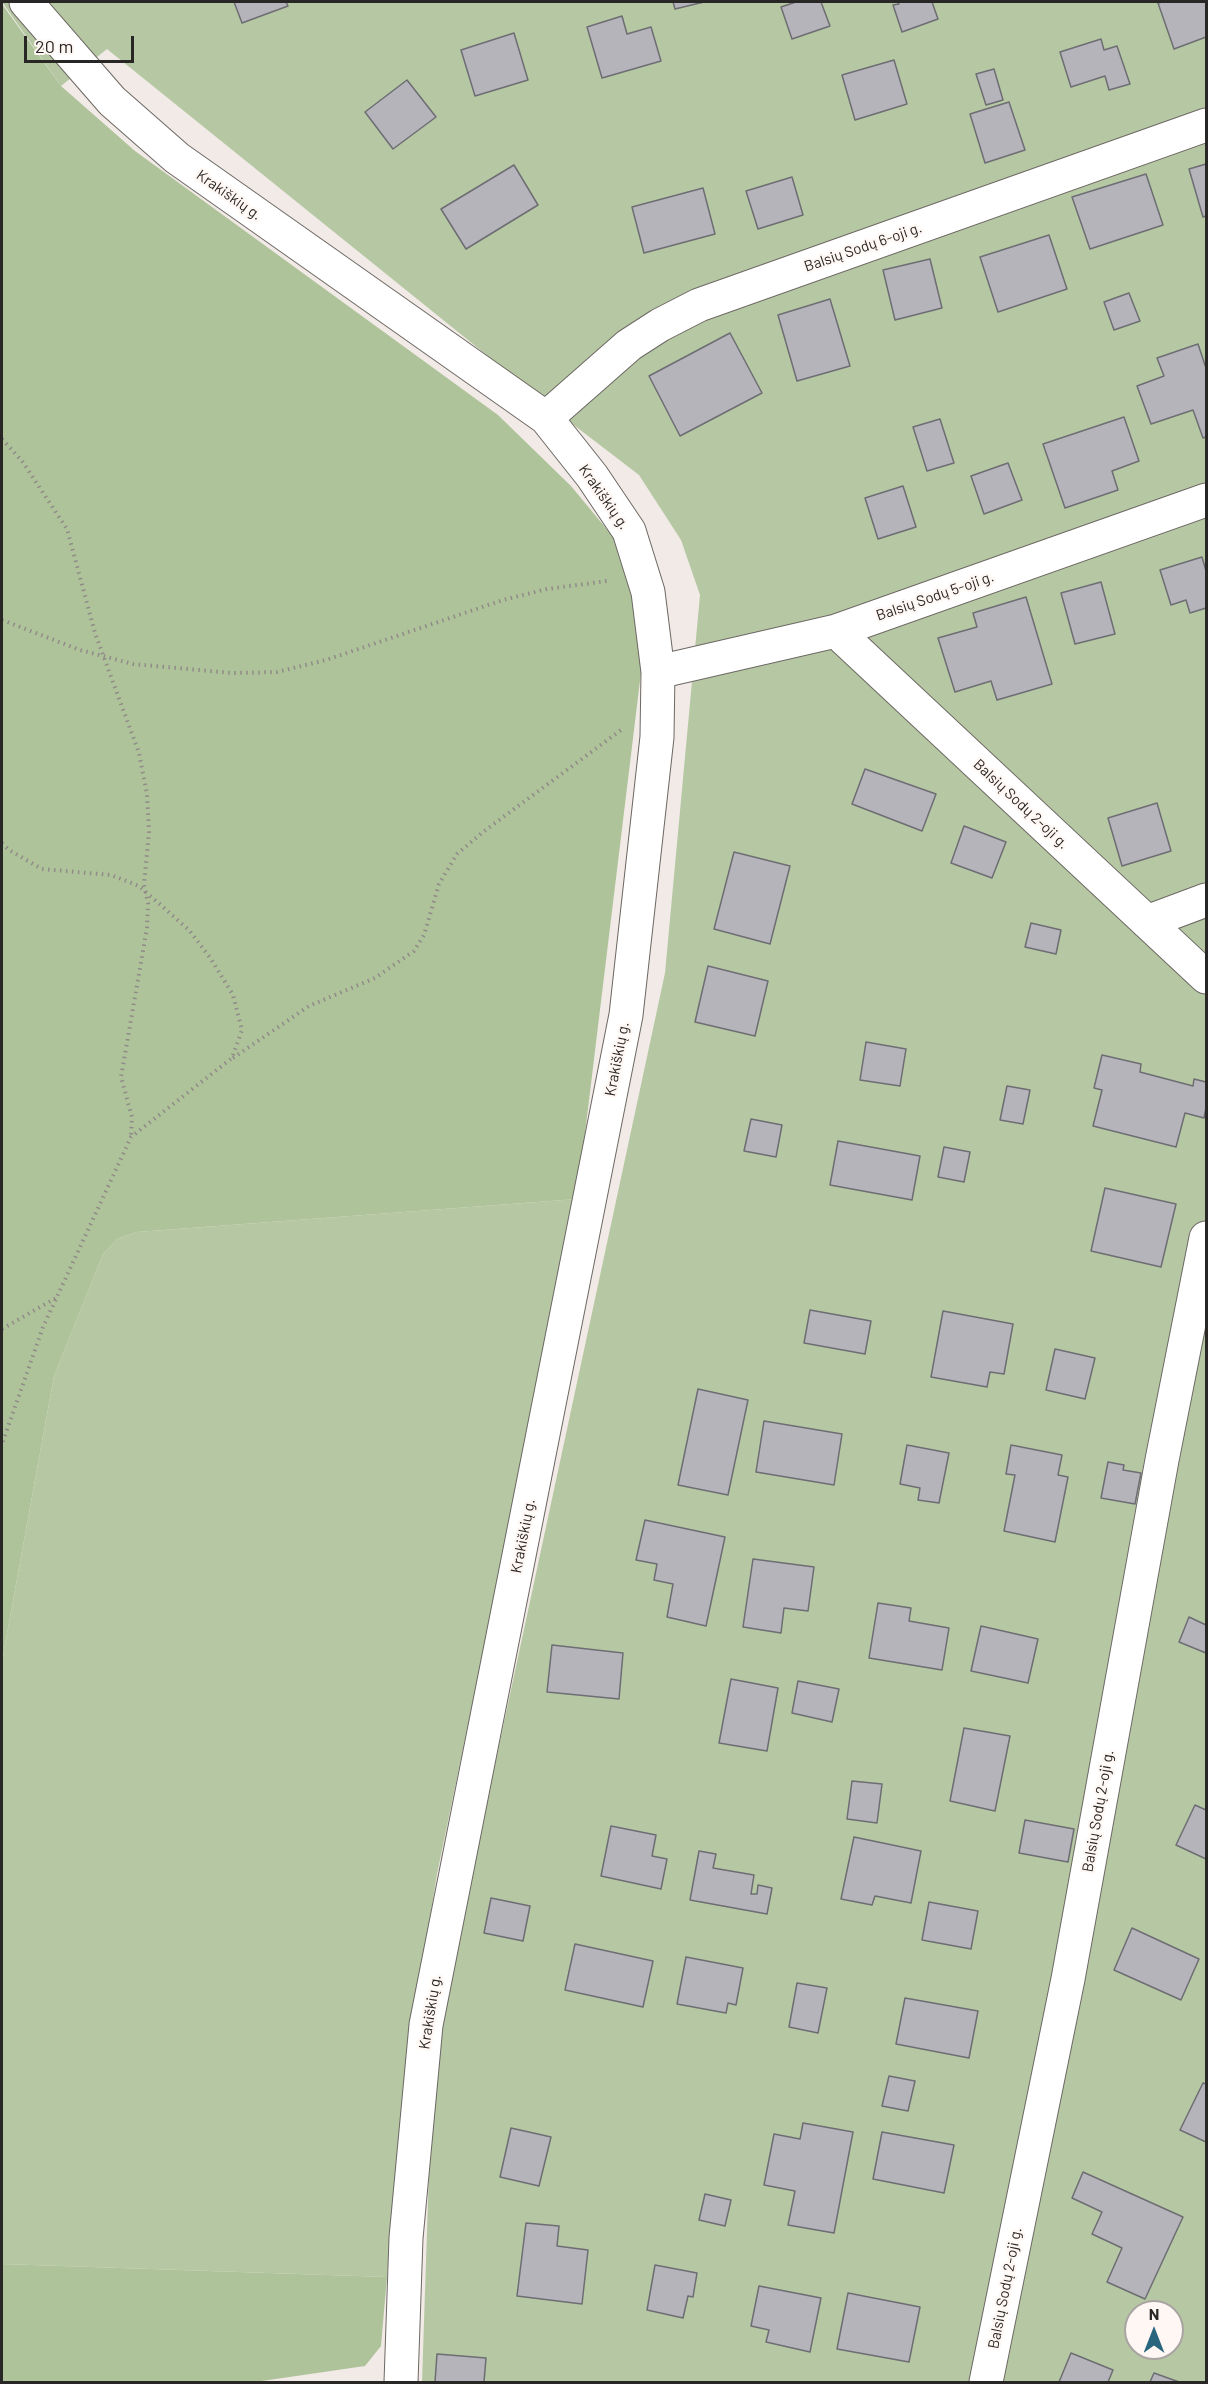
<!DOCTYPE html>
<html>
<head>
<meta charset="utf-8">
<style>
	body { margin:0 }
	#map { position:relative; width:1208px; height:2384px; overflow:hidden; background:#f1eae6; font-family:Barlow,sans-serif }
	canvas { display:block }
	.frame { position:absolute; inset:0; border:3px solid #292725; pointer-events:none }
	.north { position:absolute; left:1124px; top:2300px; width:60px; height:60px; box-sizing:border-box; background:#fef7f3; border:2px solid #a9a4a1; border-radius:50%; rotate:0deg; font-size:16px; font-weight:700; line-height:24px; text-align:center; color:#292725 }
	.north::after { content:''; display:block; margin:auto; width:21px; height:27px; background:#29667d; clip-path:polygon(50% 0,100% 100%,50% 72%,0 100%) }
	.scale { position:absolute; left:24px; top:36px; width:110px; height:27px; box-sizing:border-box; border:3px solid #292725; border-top:0; padding-left:8px; font-size:18px; line-height:21px; white-space:nowrap; color:#292725; -webkit-text-stroke:4px #fef7f3; paint-order:stroke }
</style>
</head>
<body>
<div id="map">
<canvas width="1208" height="2384"></canvas>
<div class="frame"></div>
<div class="north">N</div>
<div class="scale">20 m</div>
</div>
<script>
const ctx = document.querySelector('canvas').getContext('2d');
ctx.lineJoin = 'round';
function paint(path, color) { ctx.fillStyle = color; ctx.fill(path, 'evenodd'); }
function strokePath(path, color, width, dash) { ctx.strokeStyle = color; ctx.lineWidth = width; ctx.lineCap = dash ? 'butt' : 'round'; ctx.setLineDash(dash || []); ctx.stroke(path); }
function drawText(font, color, halo, rows, align = 'center') {
  ctx.font = font + ' Barlow,sans-serif'; ctx.lineWidth = 4.5; ctx.setLineDash([]); ctx.textBaseline = 'middle'; ctx.strokeStyle = halo; ctx.fillStyle = color; for (const [text, x, y, turn = 0] of rows) {
    ctx.save(); ctx.translate(x, y); ctx.rotate((+turn || 0) * Math.PI / 180); ctx.textAlign = isNaN(turn) ? turn : align; if (halo) ctx.strokeText(text, 0, 0); ctx.fillText(text, 0, 0); ctx.restore();
  }
}
paint(new Path2D(`
	M2 2H1206V2382H422L430 2140 448 1983 665 973 700 595 681 540 639 475 566 419 107 49 61 86ZM1136 2312H1172V2348H1136Z
	M577 1199 437 1874 404 2080 387 2277 2 2264V1661L54 1376 103 1254 117 1239 137 1232Z`), '#b6c8a3');
paint(new Path2D(`
	M2 4 61 86 135 151 498 415 571 486 619 544 634 601 643 656 577 1199 137 1232 117 1239 103 1254 54 1376 2 1661Z
	M2 2264 387 2277 381 2346 365 2366 255 2382H2Z`), '#afc39a');
const building = new Path2D(`
	M234 2H286L288 6 242 23Z
	M673 2H704L675 9Z
	M796 2H821L830 26 792 39 781 7Z
	M898 2H932L938 19 902 32 893 5 899 4Z
	M1162 2H1206V37L1174 49 1158 3Z
	M622 16 627 34 651 27 661 61 602 78 587 27Z
	M514 33 528 80 475 96 461 50Z
	M1101 39 1104 50 1117 46 1130 84 1109 90 1105 76 1071 87 1060 52Z
	M894 60 907 104 855 120 842 75Z
	M994 69 1003 100 986 105 976 74Z
	M407 80 436 117 393 149 365 112Z
	M1009 102 1025 150 985 163 970 114Z
	M1206 164V216L1203 217 1189 169Z
	M514 165 538 205 466 249 441 209Z
	M1146 174 1163 225 1090 249 1072 197Z
	M792 177 803 215 758 229 746 191Z
	M703 188 715 234 644 253 632 207Z
	M1049 235 1067 289 998 312 980 257Z
	M930 259 942 308 895 320 883 270Z
	M1129 293 1140 321 1114 330 1104 302Z
	M830 299 850 366 797 381 778 315Z
	M730 333 762 393 680 436 649 376Z
	M1198 344 1206 368V437L1203 438 1193 410 1151 424 1137 386 1164 376 1157 358Z
	M1124 417 1139 461 1112 471 1118 490 1065 508 1043 444Z
	M940 419 954 463 927 471 913 427Z
	M1008 463 1022 500 984 514 971 476Z
	M903 486 916 527 878 539 865 498Z
	M1202 557 1206 571V608L1190 613 1186 600 1171 605 1160 570Z
	M1101 582 1115 634 1075 644 1061 593Z
	M1026 597 1052 684 997 700 991 681 955 692 938 638 977 627 973 613Z
	M865 769 936 794 922 831 852 804Z
	M1157 803 1171 851 1122 866 1108 818Z
	M964 826 1006 842 992 878 951 863Z
	M734 852 790 866 770 944 714 929Z
	M1031 923 1061 930 1056 954 1025 947Z
	M708 966 768 981 755 1036 695 1022Z
	M866 1042 906 1049 900 1086 860 1080Z
	M1102 1055 1141 1064 1140 1072 1193 1086 1194 1079 1206 1082V1108L1204 1118 1185 1113 1176 1147 1093 1126 1102 1090 1094 1088Z
	M1007 1086 1030 1090 1023 1124 1000 1120Z
	M751 1119 782 1125 776 1157 744 1151Z
	M838 1141 920 1156 912 1200 830 1185Z
	M944 1147 970 1152 964 1182 938 1177Z
	M1105 1188 1176 1204 1161 1267 1091 1251Z
	M810 1310 871 1321 865 1354 804 1343Z
	M943 1311 1013 1324 1004 1374 990 1372 987 1387 931 1377Z
	M1055 1349 1095 1358 1085 1399 1046 1390Z
	M698 1389 748 1400 728 1495 678 1485Z
	M764 1421 842 1434 834 1485 756 1472Z
	M907 1445 949 1453 939 1503 918 1500 920 1488 900 1484Z
	M1011 1445 1062 1455 1058 1475 1068 1477 1055 1542 1004 1531 1015 1475 1006 1474Z
	M1108 1462 1124 1465 1123 1470 1141 1473 1135 1504 1101 1498Z
	M645 1520 725 1537 706 1626 667 1617 673 1584 654 1580 657 1564 636 1560Z
	M753 1559 814 1567 808 1611 784 1608 781 1633 743 1627Z
	M878 1603 911 1608 909 1621 949 1628 942 1670 869 1658Z
	M1189 1617 1206 1625V1653L1179 1642Z
	M981 1626 1038 1639 1028 1683 971 1671Z
	M552 1645 623 1653 619 1699 547 1692Z
	M731 1679 778 1688 767 1751 719 1743Z
	M798 1681 839 1689 832 1722 792 1713Z
	M964 1728 1010 1736 995 1811 950 1801Z
	M852 1781 882 1784 877 1823 847 1819Z
	M1195 1805 1206 1810V1859L1176 1845Z
	M1025 1820 1074 1829 1068 1862 1019 1853Z
	M611 1826 656 1835 652 1856 667 1859 661 1889 601 1876Z
	M854 1837 921 1851 911 1903 875 1896 872 1905 841 1899Z
	M699 1851 716 1854 713 1868 754 1875 751 1894H757L758 1885 772 1888 767 1914 690 1900Z
	M491 1898 530 1906 523 1941 484 1933Z
	M929 1902 978 1911 971 1949 922 1940Z
	M1132 1928 1199 1959 1181 2000 1114 1970Z
	M575 1944 653 1961 643 2007 565 1990Z
	M686 1957 743 1968 736 2005 728 2003 726 2013 677 2004Z
	M797 1983 827 1988 818 2033 789 2027Z
	M905 1998 978 2011 969 2058 896 2044Z
	M889 2076 915 2081 908 2111 882 2106Z
	M1203 2083 1206 2084V2142L1180 2130Z
	M803 2123 853 2132 834 2233 788 2225 795 2191 764 2185 774 2134 800 2139Z
	M511 2128 551 2137 539 2186 500 2177Z
	M882 2132 954 2145 944 2193 873 2179Z
	M1083 2172 1183 2217 1145 2299 1107 2282 1122 2248 1092 2234 1102 2212 1072 2198Z
	M705 2194 731 2200 725 2226 699 2220Z
	M526 2223 559 2226 557 2246 588 2250 582 2304 517 2296Z
	M655 2265 697 2273 693 2297 688 2296 683 2318 647 2310Z
	M759 2286 821 2298 810 2352 766 2342 769 2330 751 2326Z
	M848 2293 920 2307 909 2362 837 2349Z
	M1071 2353 1113 2370 1108 2382H1059Z
	M437 2354 486 2358 484 2382H435Z
	M1154 2373 1179 2382H1150Z`);
paint(building, '#b4b4ba');
strokePath(building, '#6d6d73', 1.5);
const minor = new Path2D(`
	M26 2 112 101 177 158 546 418 592 476 629 531 648 592 658 672 657 737 626 1015 426 2025 406 2238 401 2382
	M546 418 629 345 660 325 699 305 1206 125
	M836 631 1206 977
	M658 672 836 631 1206 500
	M1147 922 1206 900
	M986 2382 1068 1979 1162 1460 1206 1238`);
strokePath(minor, '#6d6864', 35);
strokePath(new Path2D(`
	M2 439 22 461 67 529 95 633 139 753 147 794 149 832 144 885 148 903 147 928 121 1077 132 1117 131 1136
	M2 620 80 650 133 664 232 673 277 672 326 660 503 600 547 589 607 581
	M2 843 9 850 42 869 111 875 139 886 189 930 211 959 233 995 242 1030 232 1058 131 1137 43 1327 2 1444
	M233 1058 309 1006 375 978 414 951 424 935 439 884 457 854 483 832 621 730
	M2 1329 56 1298`), '#908b88', 4, [1.5, 4.5]);
strokePath(minor, '#fff', 33);
drawText('15px', '#292725', '#fef7f3', [
	["Krakiškių g.",229,195,35],
	["Balsių Sodų 6-oji g.",863,247,-19],
	["Krakiškių g.",604,497,55],
	["Balsių Sodų 5-oji g.",935,596,-19],
	["Balsių Sodų 2-oji g.",1021,804,43],
	["Krakiškių g.",617,1059,-79],
	["Krakiškių g.",523,1536,-79],
	["Balsių Sodų 2-oji g.",1098,1811,-80],
	["Krakiškių g.",430,2012,-81],
	["Balsių Sodų 2-oji g.",1005,2288,-79]
]);
</script>
</body>
</html>
